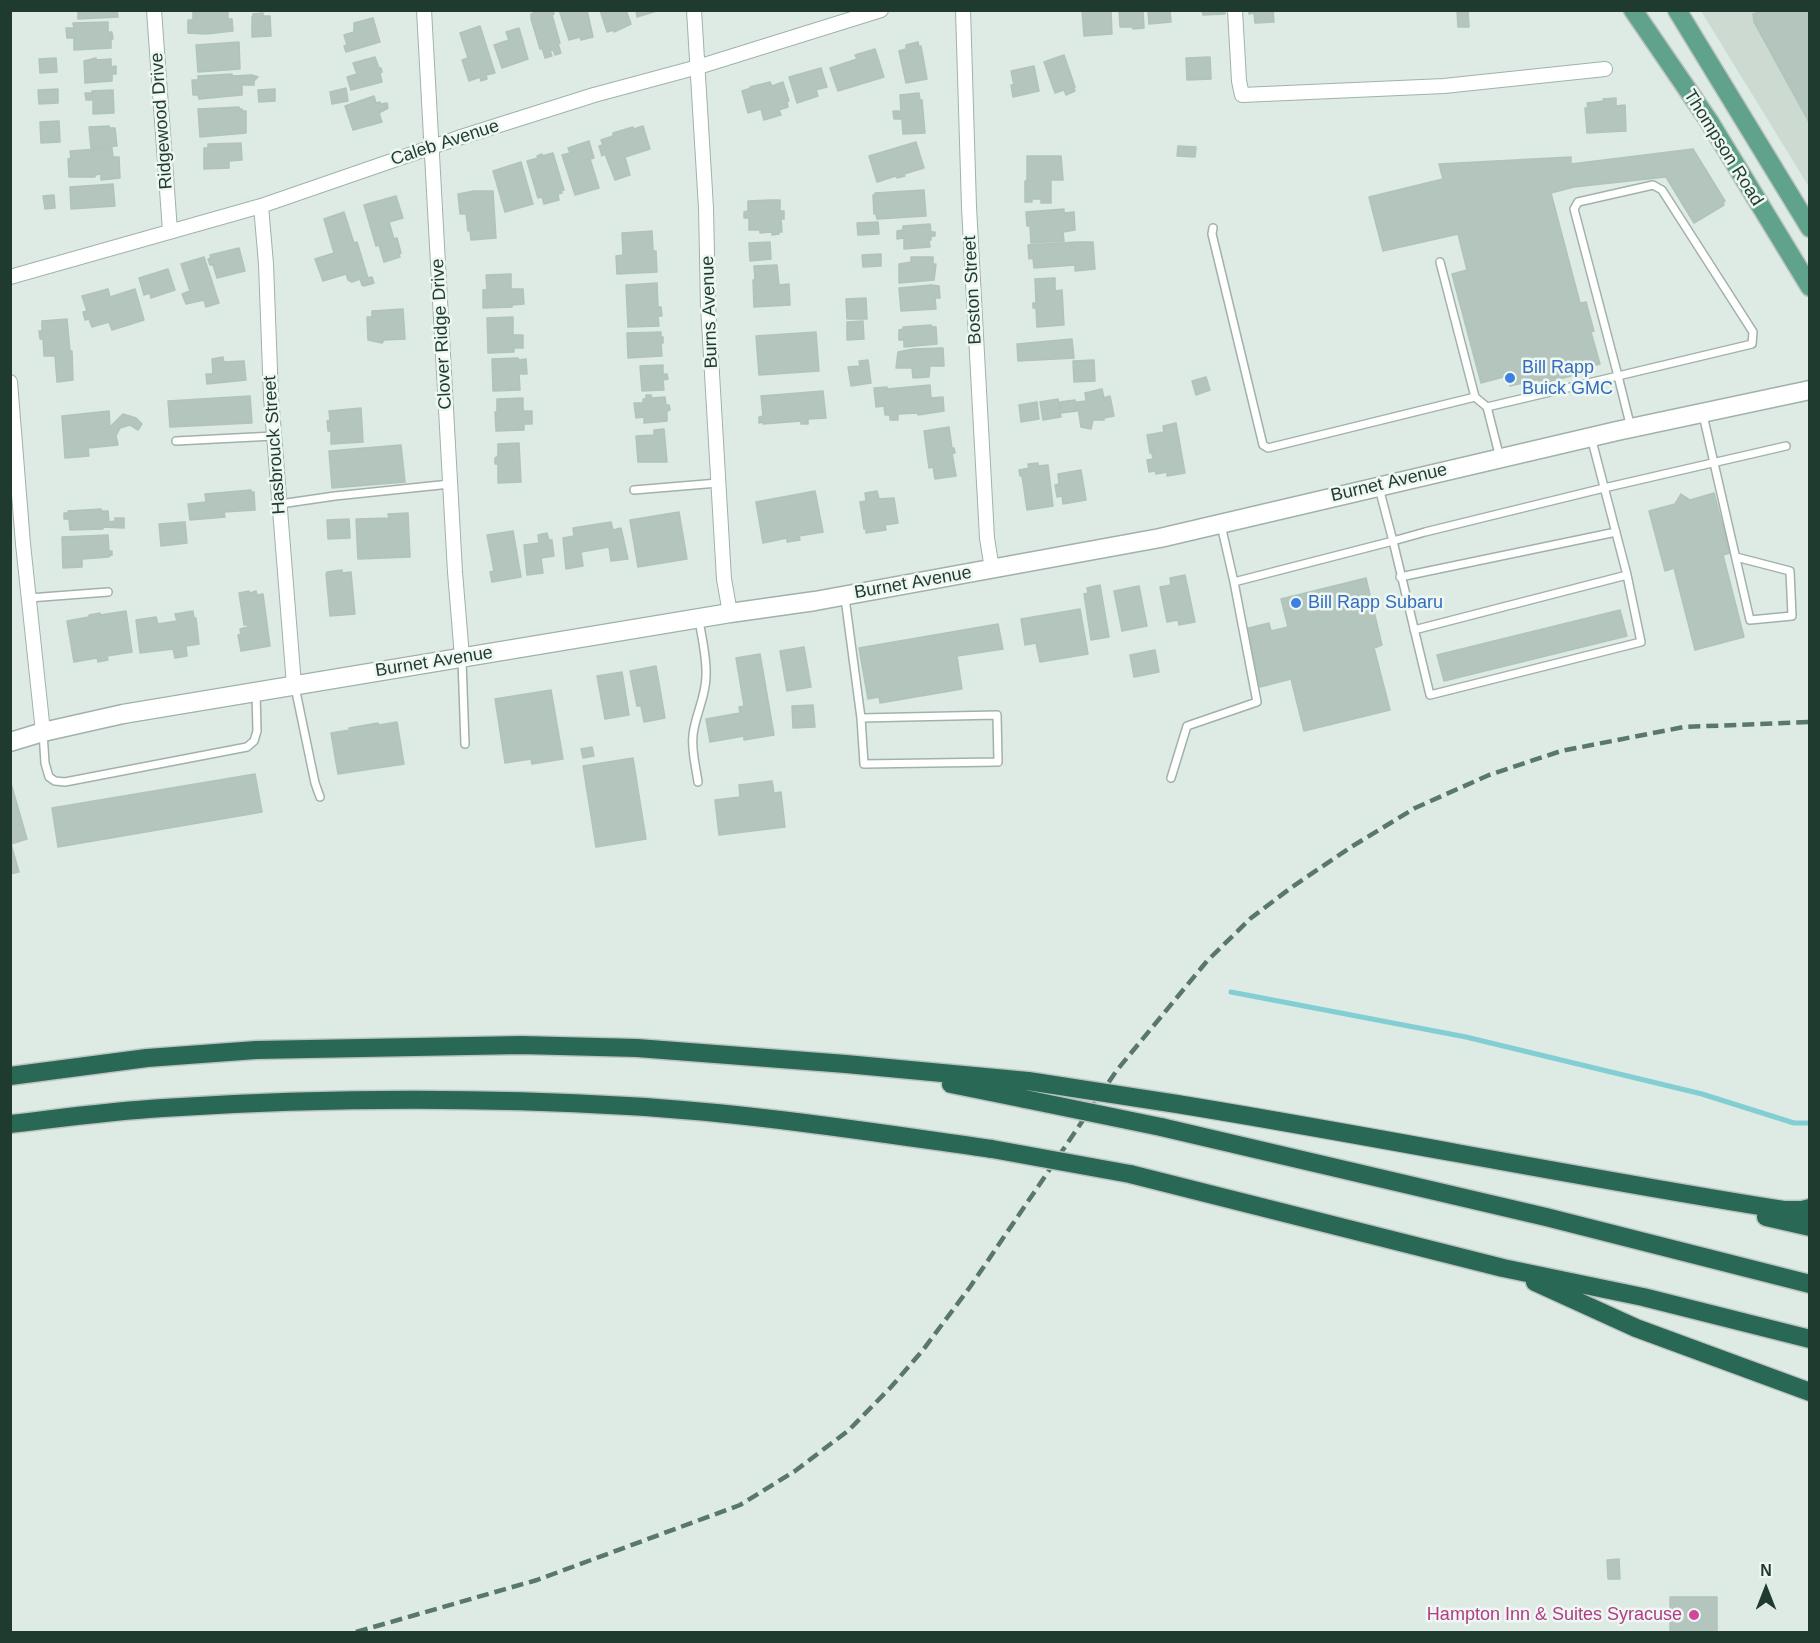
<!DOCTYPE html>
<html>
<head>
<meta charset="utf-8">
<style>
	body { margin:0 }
	#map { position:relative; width:1820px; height:1643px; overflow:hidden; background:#deeae4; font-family:Helvetica,sans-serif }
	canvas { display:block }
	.frame { position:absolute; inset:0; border:12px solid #1f3b30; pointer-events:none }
	.north { position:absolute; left:1736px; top:1559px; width:60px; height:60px; -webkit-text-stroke:4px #eef7f2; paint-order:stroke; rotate:0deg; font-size:16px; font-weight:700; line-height:24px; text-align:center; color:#1f3b30 }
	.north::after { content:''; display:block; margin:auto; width:21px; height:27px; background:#1f3b30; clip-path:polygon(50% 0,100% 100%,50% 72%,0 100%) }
</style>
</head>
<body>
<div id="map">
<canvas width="1820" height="1643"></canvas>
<div class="frame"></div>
<div class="north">N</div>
</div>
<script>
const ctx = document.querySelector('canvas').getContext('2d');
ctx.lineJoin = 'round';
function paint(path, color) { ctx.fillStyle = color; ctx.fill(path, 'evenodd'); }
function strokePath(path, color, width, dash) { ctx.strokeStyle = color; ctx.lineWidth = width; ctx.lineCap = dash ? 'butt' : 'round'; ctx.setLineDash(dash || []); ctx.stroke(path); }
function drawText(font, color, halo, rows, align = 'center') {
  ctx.font = font + ' Helvetica,sans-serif'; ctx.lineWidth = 5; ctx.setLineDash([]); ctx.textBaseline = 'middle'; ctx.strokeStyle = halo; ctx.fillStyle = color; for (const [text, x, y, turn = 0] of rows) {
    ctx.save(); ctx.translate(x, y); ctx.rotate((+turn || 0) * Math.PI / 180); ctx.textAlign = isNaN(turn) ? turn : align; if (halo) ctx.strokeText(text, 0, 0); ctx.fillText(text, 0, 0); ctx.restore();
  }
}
paint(new Path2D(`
	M1701 11H1809V187Z`), '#ccdad2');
strokePath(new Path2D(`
	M1231 992 1466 1037 1702 1094 1794 1123H1810`), '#82ced3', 5);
const building = new Path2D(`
	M78 10H117L118 17 78 19Z
	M228 10V19H232L233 31 206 34 188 33V20H193V11Z
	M534 10H553L554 14 552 15 560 43 558 44 561 53 555 55 553 50 550 51 552 56 545 58 542 48 540 49 531 19V14L534 13Z
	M559 10H587L593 37 581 40 580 37 569 40Z
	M600 10H620L621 12 626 10 631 24 614 32V30L607 32Z
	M636 10H660L637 17Z
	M1082 10H1111L1112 34 1084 36Z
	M1119 10H1143L1144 28 1133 29 1132 27H1120Z
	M1148 10H1170L1171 22 1149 24Z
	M1202 10H1225V14L1203 15Z
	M1249 10H1273L1274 22 1255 23 1254 13 1249 14Z
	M1457 10H1468L1469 27H1458Z
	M1765 10H1810V124L1754 22 1753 14Z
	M263 13V16H270L271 36 252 37V17H253V14Z
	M373 18 380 42 346 52 344 46 347 45 344 35 354 32V23Z
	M108 22V32H112L113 39H109L111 40V48L74 50V38H67L66 28H74L73 23Z
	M480 26 495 73 486 75 487 79 481 81 480 77 469 81 462 60 468 58 460 33Z
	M519 28 528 59 502 68 494 45 509 40 506 32Z
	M239 42 240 69 198 72 196 45Z
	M918 42 919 47 921 46 927 79 906 83 899 51 906 49V45Z
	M875 49 884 77 838 91 830 68 857 59 855 55Z
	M1064 55 1075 87 1074 88 1075 91 1066 95 1064 90 1055 93 1044 62Z
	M375 57 379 68H381L382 72 380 73 382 82 351 90 347 77 357 74 353 63Z
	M1210 57 1211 79 1187 80 1186 58Z
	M56 58 57 72 40 73 39 59Z
	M96 58V60L111 59V67L116 66V74H112V81L85 83 84 61Z
	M1034 66 1039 91 1013 97 1011 85H1014L1011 71Z
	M821 68 827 87 816 90 818 96 797 103 789 77Z
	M232 74V76L252 75 258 77 254 81V85H242V95L199 99 198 95H193L192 80H198V76Z
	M770 82 772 86 783 82 789 101H787L788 107 779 110 781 115 764 120 761 109 748 113 742 91 751 88 750 87Z
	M346 88 348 101 332 104 330 92Z
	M58 89V103L39 104 38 90Z
	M275 89V101L259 102 258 90Z
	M113 90 114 113 93 114V100H86L85 93H92V91Z
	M919 93 920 100H922L925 133 903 134 902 119H894L893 111H901L900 95Z
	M374 96 376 103 380 102 381 104 387 103 388 108 379 113 382 122 353 130 345 106Z
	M1616 98V106L1625 105 1626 131 1587 133 1585 108H1588L1587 103 1604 101 1603 99Z
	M239 107V109H242V111H246V133L200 137 198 109Z
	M59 121 60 142 41 143 40 122Z
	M109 126 110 128H115L117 146 91 148 89 127Z
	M643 126 650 149 625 157 630 175 615 180 605 154 602 156 599 146 603 145 601 140 613 136V133L633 127 634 129Z
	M589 141 594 158 590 159 599 188 575 195 562 155 570 153 568 148Z
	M916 142 924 168 904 174 905 176 897 178 896 176 877 182 869 156Z
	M241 143 242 160 229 161V168L204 169V148H208V144Z
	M1178 146 1196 147 1195 157 1177 156Z
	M112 148 113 157H119L120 178 101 180V174L95 175V177H69L68 159 71 158 70 151Z
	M1693 149 1725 201 1723 203 1724 205 1694 223 1666 177 1574 187 1551 193 1580 303 1586 302 1594 331 1591 332 1600 364 1570 372 1571 376 1540 384 1539 380H1535L1510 386 1507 376 1481 383 1452 274 1467 270 1458 234 1383 251 1369 197 1443 179 1439 164 1571 157V164Z
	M553 153 564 190 561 191 562 193 558 194 559 200 544 204 542 197 538 198 527 161 538 158 537 156 542 154V156Z
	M1027 156H1061L1063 180H1051V203H1041V199H1032V202H1025V181H1027Z
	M521 162 533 204 505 212 493 171Z
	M113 184 115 206 71 209 70 187Z
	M924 190 926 216 877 219 876 214H874L873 195H875V193Z
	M474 191H493L496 238 471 240 470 231H468L466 214H460L458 194Z
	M54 195 55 208 45 209 43 196Z
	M396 196 403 218 389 222 394 239 397 238 401 253 399 254 400 257 384 262 379 245 376 246 364 205Z
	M770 200H780V211H784V219H781L782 232H779V234L772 235V232L760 233V230H749V218H744V212L748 211V201Z
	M1064 209V213L1074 212 1075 230 1063 232 1064 241 1031 243 1030 226H1027L1026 212Z
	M344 212 354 243 357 242 368 278 372 277 374 283 364 286 362 285 360 279 352 282 348 280 346 274 323 281 315 259 334 253 324 219Z
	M878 222 879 234 858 235 857 223Z
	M930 224 931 232H935V236H931V240H929L930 247 904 249V238L897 239V231L903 230V226Z
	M652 231 653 251H656L657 272 617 274 616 256 623 255 622 233Z
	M770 242 771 259 750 261 749 243Z
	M1076 242H1093L1095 269 1075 271V265L1034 268 1033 258 1029 259 1028 245Z
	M239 248 245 271 217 278 213 265H210L208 259 211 258 210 255Z
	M881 254V266L863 267 862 255Z
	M204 257 219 303 206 307 204 300 186 304 182 294 190 291 181 264Z
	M911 257H933V264H936L934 280 899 283V264L911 262Z
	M777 265 779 285 789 284 790 305 754 307 753 280H755L754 266Z
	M168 269 175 290 151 298 150 293 144 295 139 278Z
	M511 274V289H523L524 304 512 305V307L483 308V290H487L486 275Z
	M1055 278V291L1062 290 1064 325 1037 327 1036 308H1033V303H1036L1035 279Z
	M657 283 658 307H661L662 316H658L659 326 628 327 626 285Z
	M931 285 939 286 940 298H935L936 309 901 311 899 288Z
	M108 289 110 297 135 289 144 320 112 330 109 322 92 327 89 319 85 320 83 312 87 311 82 296Z
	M866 298 867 319H847L846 299Z
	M403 309 405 339 384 340 382 343 368 340 367 317H372V311Z
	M513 317V335H523V348H514V352L488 353 487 318Z
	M67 319 70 351H72L73 380 57 382 55 356H44L43 339H40L39 331H42V321Z
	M863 321 864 339 847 340V322Z
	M931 325 932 327H936L937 344 904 347V340H899V330L903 329V327Z
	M661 332V337H663V343H661L662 356 628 358 627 333Z
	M816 332 819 371 759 375 756 336Z
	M1072 339 1074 358 1018 361 1017 344Z
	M943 348 944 366H930L929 377 913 378 912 368H896L898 352 913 349Z
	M223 357 224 362 244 361 246 380 207 384 206 374H213L212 359Z
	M518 358 519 360 526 359 527 374H519L520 390 493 391 492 359Z
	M868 360 871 383 851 386 848 367 860 366 859 361Z
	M1094 360 1095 381 1074 382 1073 361Z
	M663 365V374H667L668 379 663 380 664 390 642 391 640 366Z
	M1206 377 1210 390 1196 395 1192 381Z
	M930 385 931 398 943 397 944 411 918 415V413L898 414V420H890V415H885L884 406 876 407 874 388 887 387V389Z
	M1102 389 1104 398 1110 396 1114 416 1104 418V420H1093L1091 429 1081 427 1077 402 1086 401 1085 393Z
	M823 391 826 418 808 419V424H801V421L763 424V422L759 423V417L763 416 761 396Z
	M646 395H651L652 398 665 397 666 405H669L670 410 667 411V421L644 423V417L636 418 634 403H643V399H646Z
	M250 396 252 423 170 427 168 401Z
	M523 398V411H532V424H524V430L496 431 495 412H497V399Z
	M1058 399 1061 417 1043 420 1040 402Z
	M1075 400 1077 411 1061 413 1060 402Z
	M1037 402 1039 419 1021 422 1019 405Z
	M361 408 363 442 331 444V431H328L327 421 330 420 329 411Z
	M109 411 110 427 123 414 136 418 142 424 138 430 130 425 120 428 116 436 118 445 88 448 89 456 65 458 62 416Z
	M1176 423 1185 473 1167 476V472L1156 474 1155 471 1149 472 1147 460 1153 459 1152 454 1155 453V452L1150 453 1147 435 1164 432 1163 426Z
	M949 427 952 448H954L955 453H952L956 476 935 479 933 467 929 468 924 431Z
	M664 429 667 462H638L636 436 654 435V430Z
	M519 443 521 482 498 483V464H495V458L497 457 498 455V444Z
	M401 445 405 482 332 488 329 451Z
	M1038 463V466L1048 465 1053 506 1027 510 1022 476H1020L1019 470 1029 468 1028 464Z
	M1081 470 1086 500 1063 504 1062 496 1057 497 1055 485 1059 484 1058 474Z
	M251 490V492H254L255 510 224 512 225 517 190 520 188 504 206 502 205 494Z
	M815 491 823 532 799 536 800 540 787 542V538L763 543 756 502Z
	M877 491 879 499 894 498 898 523 885 525 886 530 866 533V528L864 529 860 502 866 501 865 493Z
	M1714 493 1730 553 1723 555 1744 637 1695 650 1674 568 1665 571 1649 511 1675 504 1681 494 1690 500Z
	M101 509V511H108L109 522 115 521V518H124V528L103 527V529L70 530 69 519H64V513H68V511Z
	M679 512 687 559 638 567 630 520Z
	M408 513 410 557 358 559 356 519 389 518 388 514Z
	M349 519 350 538 328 539 327 520Z
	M185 522 187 543 161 546 159 524Z
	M611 522 613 530 621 528 628 559 611 561 609 547 581 552 583 566 566 569 563 538 574 536 573 528Z
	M513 531 521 577 492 582 490 572 494 571 487 535Z
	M547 533 549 540H552L554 556 541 558 543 573 527 575 524 545 539 543 538 535Z
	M108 535 109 551H112V555L109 556V557L82 559V567L63 568 62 537Z
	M342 570V573L351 572 355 614 330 616 326 574 327 572Z
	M1185 575 1195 622 1179 625 1178 620 1167 622 1160 587 1171 585 1170 578Z
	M1366 578 1382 645 1374 648 1390 710 1304 731 1291 679 1260 687 1245 629 1269 623 1271 631 1288 627 1281 599Z
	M1100 585 1109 637 1091 640 1084 594 1088 593 1087 588Z
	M1139 586 1147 626 1122 631 1114 591Z
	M249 591 250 593 256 591 257 595 263 594 270 646 241 651 238 635 241 634 240 629 248 627V625H244L239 593Z
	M1080 609 1088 654 1040 662 1036 643 1025 645 1021 619Z
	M1620 610 1627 636 1444 681 1437 655Z
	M126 611 132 652 107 656 108 660 98 662 97 658 74 662 67 621 89 617V615L100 613V615Z
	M193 611 194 618H196L199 644 186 646 187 656 175 658 173 649 140 653 136 620 156 617 158 624 177 621 175 614Z
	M998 624 1003 649 957 656 962 689 880 703 879 697 868 699 859 648Z
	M804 647 811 687 787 691 780 651Z
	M1155 650 1159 672 1134 677 1130 655Z
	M760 654 774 735 744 740V736L710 742 706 719 740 713 739 707 744 706 736 658Z
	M656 666 665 718 644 722 641 706H637L630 671Z
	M622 672 629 715 605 719 597 676Z
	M551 690 563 759 532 764 531 759 505 763 495 699Z
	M813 705 815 727 793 728 792 706Z
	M397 722 404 764 338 774 331 733 350 730 349 728 378 723 379 725Z
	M592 747 594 756 583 758 581 749Z
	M633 758 646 839 596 847 583 766Z
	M255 774 262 812 58 847 52 808Z
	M10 780 27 839 11 844 19 872 10 874Z
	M772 781 774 793 781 792 785 827 719 835 715 800 740 797 739 785Z
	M1619 1559 1620 1579H1608L1607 1560Z
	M1670 1597H1717V1632H1670Z`);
paint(building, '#b3c5bc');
strokePath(building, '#b0c4ba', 1.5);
const service = new Path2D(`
	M1653 185 1662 190 1753 332 1752 344 1618 376 1574 209 1578 202Z
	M1213 228 1212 234 1263 445 1268 448 1475 397 1487 407
	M1440 262 1475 397
	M1703 415 1750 620 1792 616 1790 571 1736 557
	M1591 437 1627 575 1641 642 1430 695 1393 541 1425 532 1604 488 1786 446
	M176 441 274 436
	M1500 458 1487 407 1618 376 1631 428
	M634 490 718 483
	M280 504 335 496 450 484
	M1400 577 1616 532
	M1234 582 1393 541 1379 488
	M29 598 108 592
	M845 598 861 718 864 764 998 762 997 715 861 718
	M1414 630 1627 575
	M462 660 465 744
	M295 687 315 783 320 797
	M43 732 45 763 49 777 55 781 65 782 247 747 254 741 257 731 256 692
	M1171 778 1187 726 1257 702 1234 582 1221 525
	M698 782C696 767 691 750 693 735 695 715 706 697 706 676 707 658 702 639 699 620`);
const minor = new Path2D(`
	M154 10 170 231
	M424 10 455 572 462 657
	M694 10 706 208 708 305 724 579 730 613
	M963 10 969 207 987 538 992 569
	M1235 10 1239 81 1242 95 1444 86 1605 69
	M261 206 266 264 271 397 294 685
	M10 277 261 206 458 138 594 95 698 67 881 10
	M10 382 23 544 43 732`);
const tertiary = new Path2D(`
	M10 742 43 732 123 714 730 613 815 601 1160 538 1617 431 1810 390`);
const primary = new Path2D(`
	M1633 10 1709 121 1810 287
	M1677 10 1810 228`);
const motorway = new Path2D(`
	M10 1076 147 1058 256 1050 521 1045 637 1048 846 1064 1028 1081
	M951 1084 1025 1099
	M1177 1104C1380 1137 1581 1178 1784 1210H1802L1810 1208
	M10 1124C61 1118 112 1111 163 1108 318 1098 473 1097 628 1106 750 1113 871 1132 992 1149
	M1161 1127 1546 1217 1810 1284
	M1130 1174 1503 1268 1643 1297 1810 1339
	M1766 1217 1810 1227
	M1535 1282 1636 1328 1810 1392`);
strokePath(service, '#a1b2aa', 10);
strokePath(minor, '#a1b2aa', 16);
strokePath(tertiary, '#a1b2aa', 21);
strokePath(primary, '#bcc4c1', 21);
strokePath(motorway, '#bcc4c1', 21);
strokePath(service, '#fff', 7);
strokePath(minor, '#fff', 14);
strokePath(tertiary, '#fff', 18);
strokePath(primary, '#60a28b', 18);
strokePath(motorway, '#296855', 18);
strokePath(new Path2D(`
	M356 1632 537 1580 740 1505 795 1471 849 1430 891 1387 923 1350 970 1287 1117 1070 1207 961 1251 918 1292 887 1351 847 1415 808 1489 775 1561 751 1684 727 1810 722`), '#59776c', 4.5, [12, 6]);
const motorwayBridge = new Path2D(`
	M1028 1081 1177 1104
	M1025 1099 1161 1127
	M992 1149 1130 1174`);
strokePath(motorwayBridge, '#bcc4c1', 21, []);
strokePath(motorwayBridge, '#296855', 18);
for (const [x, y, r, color] of [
	[1510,378,6,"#3f7fe0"],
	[1296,603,6,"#3f7fe0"],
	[1694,1615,6,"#d1479c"]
]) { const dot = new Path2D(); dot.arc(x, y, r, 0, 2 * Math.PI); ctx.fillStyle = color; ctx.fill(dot); strokePath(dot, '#eef7f2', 2); }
drawText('18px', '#1f3b30', '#eef7f2', [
	["Ridgewood Drive",162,121,-94],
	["Caleb Avenue",445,143,-18],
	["Thompson Road",1723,148,58],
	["Boston Street",973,290,-93],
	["Burns Avenue",710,312,-92],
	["Clover Ridge Drive",442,334,-93],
	["Hasbrouck Street",275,445,-94],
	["Burnet Avenue",1389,483,-13],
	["Burnet Avenue",913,583,-10],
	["Burnet Avenue",434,662,-9]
]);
drawText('18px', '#366cbe', '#eef7f2', [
	["Bill Rapp",1522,368],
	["Buick GMC",1522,389],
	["Bill Rapp Subaru",1308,603]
], 'left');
drawText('18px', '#b23c85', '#eef7f2', [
	["Hampton Inn & Suites Syracuse",1682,1615]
], 'right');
</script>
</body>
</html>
